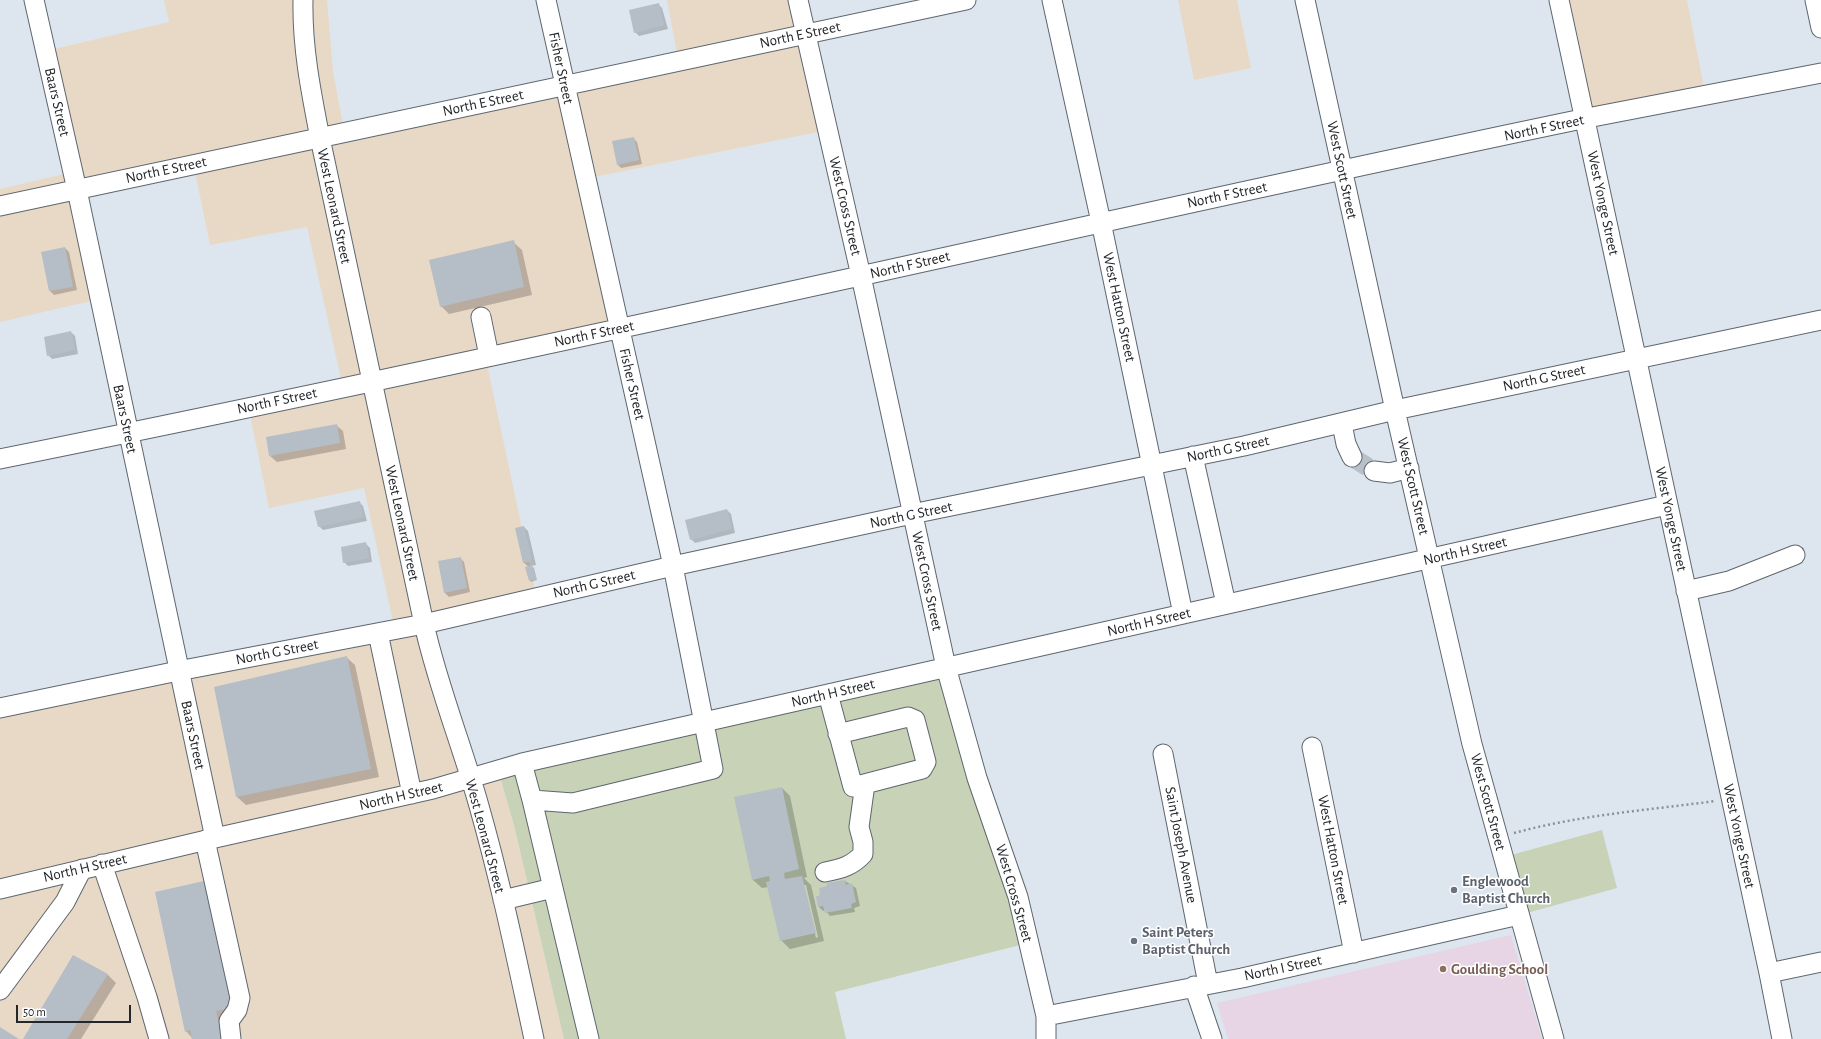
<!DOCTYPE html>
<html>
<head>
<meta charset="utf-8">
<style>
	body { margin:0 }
	#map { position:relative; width:1821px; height:1039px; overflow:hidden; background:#dde6ef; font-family:"Alegreya Sans",sans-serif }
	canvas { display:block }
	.scale { position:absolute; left:16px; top:1005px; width:115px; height:18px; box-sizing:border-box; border:2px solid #23262a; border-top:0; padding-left:5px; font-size:12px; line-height:14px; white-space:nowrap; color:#23262a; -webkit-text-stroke:3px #fff; paint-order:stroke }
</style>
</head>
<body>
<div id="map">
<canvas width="1821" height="1039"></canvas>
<div class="scale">50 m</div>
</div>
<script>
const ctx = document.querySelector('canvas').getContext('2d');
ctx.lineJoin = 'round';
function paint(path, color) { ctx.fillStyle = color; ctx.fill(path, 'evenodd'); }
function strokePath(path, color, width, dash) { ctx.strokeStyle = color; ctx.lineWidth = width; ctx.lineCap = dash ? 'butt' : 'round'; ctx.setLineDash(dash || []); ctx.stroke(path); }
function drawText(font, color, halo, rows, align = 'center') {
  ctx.font = font + ' "Alegreya Sans",sans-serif'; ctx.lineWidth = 3; ctx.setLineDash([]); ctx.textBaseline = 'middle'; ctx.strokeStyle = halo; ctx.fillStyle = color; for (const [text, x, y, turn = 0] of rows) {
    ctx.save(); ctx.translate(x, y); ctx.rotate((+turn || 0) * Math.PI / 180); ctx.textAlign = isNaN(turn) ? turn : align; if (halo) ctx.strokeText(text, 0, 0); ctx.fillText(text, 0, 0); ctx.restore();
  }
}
paint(new Path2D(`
	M164 0H294L296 51 301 88 309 132 84 180 54 49 169 22Z
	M312 0H327L333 71 343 125 327 128 314 49Z
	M667 0H788L795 29 677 54Z
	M1178 0H1237L1251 68 1194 80Z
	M1568 0H1687L1704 88 1592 110Z
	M798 44 818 132 594 177 575 91Z
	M557 95 609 322 378 371 330 144Z
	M312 147 361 375 341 379 307 227 210 245 195 172Z
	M64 174 66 184 0 198V189Z
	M69 199 91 301 0 322V214Z
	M487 364 535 590 431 615 381 387Z
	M364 390 414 618 393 622 364 488 269 508 250 415Z
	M417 633 431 691 459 773 431 781 222 828 189 676Z
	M171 680 205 832 0 881V716Z
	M500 777 514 825 564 1039H544L507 878 481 783Z
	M464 788 490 882 526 1039H0V896Z`), '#e8d8c6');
paint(new Path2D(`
	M1511 935 1542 1039H1228L1217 1003Z`), '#e7d4e4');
paint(new Path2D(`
	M939 677 1009 900 1020 945 835 992 846 1039H564L514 825 500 777Z
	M1602 830 1617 888 1527 913 1511 855Z`), '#c7d2b6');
paint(new Path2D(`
	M658 4 662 8 668 29 639 36 635 32Z
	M633 138 637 142 642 164 621 168 617 164Z
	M513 242 522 250 532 295 449 314 441 306Z
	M65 248 69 252 77 290 54 295 50 291 42 253Z
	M71 332 75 336 78 354 52 359 48 355Z
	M336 425 343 431 346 449 277 462 270 456Z
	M359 502 363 506 367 521 323 530 319 526Z
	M727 510 731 514 735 533 695 543 691 539Z
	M524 527 528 531 536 565 531 566 534 568 537 580 531 582 530 580 529 567 524 563Z
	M366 544 370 548 372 562 348 566 344 562Z
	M460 558 464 562 470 592 449 597 445 593Z
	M346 657 355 665 379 777 246 805 237 797Z
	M782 788 790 796 807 877 804 878 811 885 824 941 790 949 781 940 768 887 762 888 753 880 735 798ZM804 885H806L818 937 816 938Z
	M845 881 856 888 860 906 854 908 855 912 830 916 825 910 823 911 819 907 817 897Z
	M204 882 212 891 240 1016 229 1039H193L186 1031Z
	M73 957 108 975 116 983 81 1039H24Z`), '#0003');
paint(new Path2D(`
	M659 3 664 25 634 33 629 10Z
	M634 137 639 160 617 165 612 141Z
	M514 240 524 287 440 307 429 260Z
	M65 247 73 287 49 291 41 252Z
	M71 331 75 350 47 356 44 337Z
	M337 424 340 443 269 456 266 437Z
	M360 501 363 517 318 527 314 511Z
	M727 509 732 529 690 540 685 520Z
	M524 526 532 561 523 563 515 528Z
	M366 542 369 558 343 563 341 547Z
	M461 557 467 588 444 593 438 561Z
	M532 565 536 579 529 581 525 567Z
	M347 656 371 769 236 797 214 687Z
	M782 787 799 869 784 873 785 879 802 876 816 933 780 941 766 882 770 881 769 876 752 880 734 797Z
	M845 880 846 885 852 883 856 902 851 904 852 908 825 913 823 906 818 907 816 896H820L819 888 827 886V883Z
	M204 881 233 1008 216 1011 223 1039H192L190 1030 185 1032 155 892Z
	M73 955 108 974 67 1039H23Z
	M0 1027 19 1039H0Z`), '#b5bec7');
strokePath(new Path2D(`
	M1352 457 1374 471`), '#b8c0c8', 19, [19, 10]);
const minor = new Path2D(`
	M34 0 77 190 215 838
	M303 0C302 47 311 92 320 138L424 624C438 687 462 745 479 806 501 883 517 961 534 1039
	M798 0 861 276 946 667 977 778 1018 897 1046 1016V1039
	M1052 0 1101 222 1183 614
	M1305 0 1395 410 1472 744 1554 1039
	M1559 0 1769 973 1782 1039
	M1815 0 1821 28
	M0 206 966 0
	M481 317 489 356
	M1342 424 1346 444 1352 457
	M1193 456 1226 604
	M0 459C287 401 574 339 860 276 1101 223 1341 169 1582 119 1662 103 1741 89 1821 73
	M1374 471 1390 473 1409 468
	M1686 591 1729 581 1795 555
	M378 633 412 794
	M828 694 853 787 922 769 926 762 915 720 908 717 838 734
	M0 708 178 671 424 624 673 566 912 514 1244 446 1395 410 1821 320
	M1312 747 1354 953
	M1163 754 1208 984
	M522 763 532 800 573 803 713 769 673 566 546 0
	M532 800 589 1039
	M205 840 240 998 237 1010 229 1021 231 1039
	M102 864 147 997 159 1039
	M825 872C841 869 852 866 863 854V842L859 827 865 784
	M0 889 215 838 433 789 522 763 1667 505
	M503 900 553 888
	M1769 973 1821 962
	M1194 986 1212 1039
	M0 990 65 902 82 869
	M1046 1016 1242 978 1519 915`);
strokePath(minor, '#5e666e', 21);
strokePath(new Path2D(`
	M1514 833C1580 815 1648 810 1716 801`), '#899096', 2.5, [2, 3]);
strokePath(minor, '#fff', 19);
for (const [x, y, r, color] of [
	[1454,890,4,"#6b7280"],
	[1134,941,4,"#6b7280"],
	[1443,969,4,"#8d6e63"]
]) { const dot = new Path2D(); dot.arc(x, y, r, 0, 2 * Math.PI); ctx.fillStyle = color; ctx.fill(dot); strokePath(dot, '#fff', 1.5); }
drawText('15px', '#23262a', '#fff', [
	["North E Street",800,35,-12],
	["Fisher Street",561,68,78],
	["Baars Street",57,102,77],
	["North E Street",483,103,-12],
	["North F Street",1544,128,-12],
	["North E Street",166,170,-12],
	["West Scott Street",1342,170,78],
	["North F Street",1227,195,-12],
	["West Yonge Street",1603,203,78],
	["West Leonard Street",334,206,78],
	["West Cross Street",845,206,77],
	["North F Street",910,265,-13],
	["West Hatton Street",1119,307,78],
	["North F Street",594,334,-12],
	["North G Street",1544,378,-12],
	["Fisher Street",632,384,77],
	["North F Street",277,401,-12],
	["Baars Street",125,419,78],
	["North G Street",1228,449,-12],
	["West Scott Street",1413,486,77],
	["North G Street",911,515,-12],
	["West Yonge Street",1671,519,78],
	["West Leonard Street",402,523,78],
	["North H Street",1465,551,-13],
	["West Cross Street",927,581,78],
	["North G Street",594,584,-13],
	["North H Street",1149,622,-13],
	["North G Street",277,652,-11],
	["North H Street",833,693,-13],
	["Baars Street",193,735,78],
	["North H Street",401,796,-13],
	["West Scott Street",1488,802,75],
	["West Leonard Street",485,836,75],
	["West Yonge Street",1739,836,78],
	["Saint Joseph Avenue",1181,845,79],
	["West Hatton Street",1333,850,79],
	["North H Street",85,868,-13],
	["West Cross Street",1014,893,74],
	["North I Street",1283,968,-12]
]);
drawText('bold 15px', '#5b616d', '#fff', [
	["Englewood",1462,881],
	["Baptist Church",1462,898],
	["Saint Peters",1142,932],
	["Baptist Church",1142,949]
], 'left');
drawText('bold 15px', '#785e54', '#fff', [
	["Goulding School",1451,969]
], 'left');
</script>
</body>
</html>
